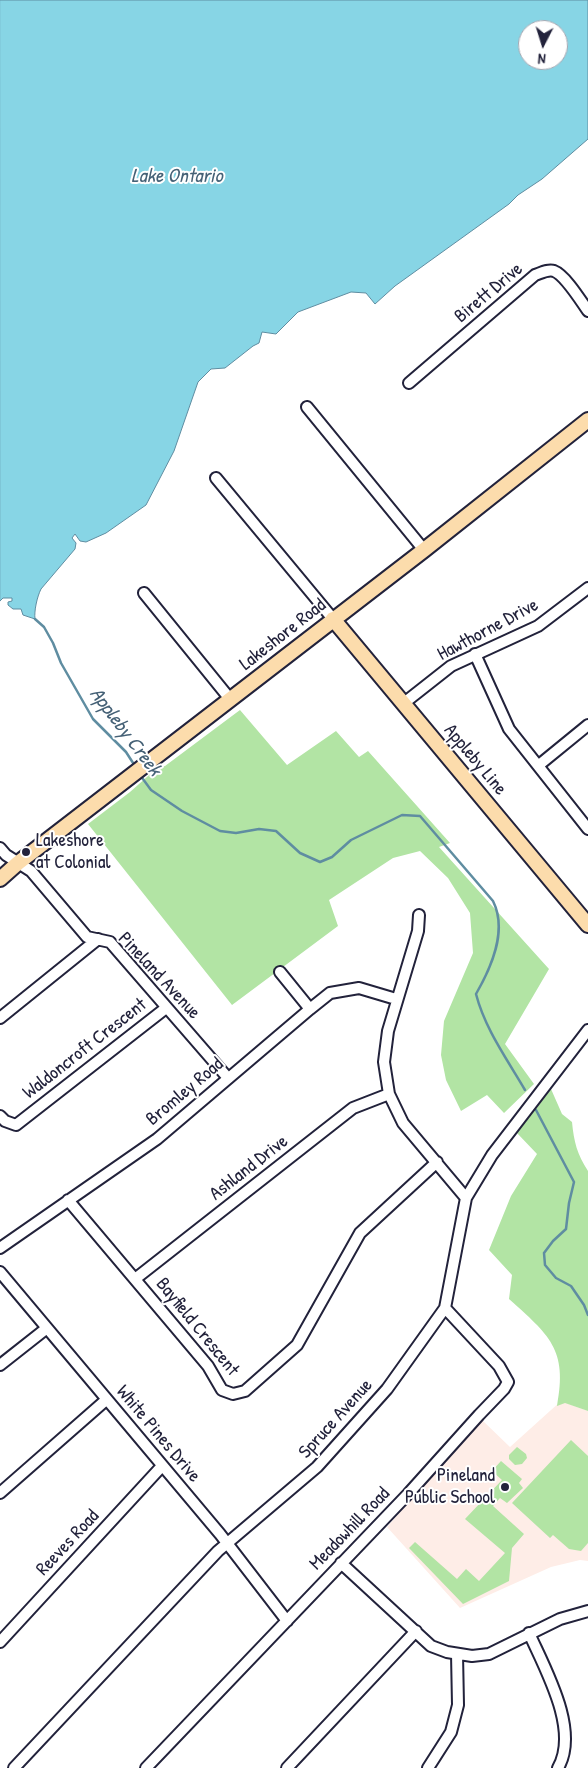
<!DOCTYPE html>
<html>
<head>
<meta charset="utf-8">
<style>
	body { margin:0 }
	#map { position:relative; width:588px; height:1768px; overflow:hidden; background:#fff; font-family:"Patrick Hand",sans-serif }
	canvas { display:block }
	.north { position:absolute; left:518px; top:20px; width:50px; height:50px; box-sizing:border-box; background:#fff; border:1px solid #a7a7b1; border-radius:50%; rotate:185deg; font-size:14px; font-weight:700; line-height:20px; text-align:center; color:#22223b }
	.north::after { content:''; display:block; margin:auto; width:18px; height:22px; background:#22223b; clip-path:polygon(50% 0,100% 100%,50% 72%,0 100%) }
</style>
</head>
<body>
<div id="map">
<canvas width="588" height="1768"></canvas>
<div class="north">N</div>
</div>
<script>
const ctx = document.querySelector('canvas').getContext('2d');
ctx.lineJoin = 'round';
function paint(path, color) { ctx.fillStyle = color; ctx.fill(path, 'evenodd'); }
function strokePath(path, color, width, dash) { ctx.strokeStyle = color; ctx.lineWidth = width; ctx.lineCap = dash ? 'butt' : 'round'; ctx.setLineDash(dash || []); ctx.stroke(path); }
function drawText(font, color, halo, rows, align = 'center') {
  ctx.font = font + ' "Patrick Hand",sans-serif'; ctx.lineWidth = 4; ctx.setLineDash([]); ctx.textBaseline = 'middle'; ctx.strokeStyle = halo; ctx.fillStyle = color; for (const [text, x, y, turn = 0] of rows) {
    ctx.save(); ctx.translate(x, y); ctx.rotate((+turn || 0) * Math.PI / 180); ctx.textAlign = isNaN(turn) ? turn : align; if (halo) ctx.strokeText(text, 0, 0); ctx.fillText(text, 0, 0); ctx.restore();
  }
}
paint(new Path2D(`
	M561 1401 588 1411V1561L580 1560 551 1567 460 1608 387 1527 482 1420 510 1447Z`), '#feede7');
paint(new Path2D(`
	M240 710 287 765 336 731 359 757 368 751 450 843 439 847 549 969 505 1044 534 1084 504 1113 487 1095 461 1111 446 1080 441 1055 444 1021 473 953 470 913 448 878 420 851 393 858 329 900 338 926 232 1005 88 824 130 792 157 768 165 766Z
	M551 1089 562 1114 572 1122C574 1142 577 1154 588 1171V1411L565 1403 557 1406C568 1349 549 1335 509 1299L512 1275 489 1250 511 1196 537 1154 517 1133Z
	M571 1440 588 1456V1543L581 1551 569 1549 553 1535 550 1538 512 1503Z
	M517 1447 526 1454 527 1458 522 1464 515 1465 509 1459V1455Z
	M501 1461 522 1479 519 1483 523 1488 507 1503 500 1498 493 1506 524 1534 512 1548 509 1581 463 1604 409 1548 415 1542 457 1579 466 1569 479 1581 505 1553 465 1519 502 1480 492 1471Z`), '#b2e4a4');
const water = new Path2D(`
	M0 0H588V139L542 179 518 195 509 204 395 286 375 304 366 293 351 292 298 312 276 334 262 332 259 343 253 346 225 368 211 369 198 382 174 451 146 505 106 533 86 542 80 541 75 534 72 538 76 543 75 549 41 589C37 597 34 611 35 619L23 615 21 609H13L8 605V602L12 601V598H3L0 601ZM528 30H558V60H528Z`);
paint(water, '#87d5e5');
strokePath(water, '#5f8da1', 1);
strokePath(new Path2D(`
	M35 619 44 627 53 643 61 663 93 719 126 752 135 766
	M140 775 151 790 182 811 220 831 236 833 259 829 276 831 300 853 320 862 332 857 351 840 402 815 420 816 493 901C508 931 491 968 476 994 485 1029 507 1059 525 1090
	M536 1110 574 1182 569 1203 566 1229 553 1241 544 1253 545 1265 556 1278 571 1286 584 1305 588 1315`), '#5f8da1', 2.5);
const minor = new Path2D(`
	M409 383 535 275C541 273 548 269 554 271 565 275 581 301 588 311
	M307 407 424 550
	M216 478 333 619
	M144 593 230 699
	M475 654 509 729 588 829
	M404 703 451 666 538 626 588 588
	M539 765 588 725
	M0 848 6 855 31 871 87 937 110 942 228 1078
	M419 915 418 931 388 1031 384 1062 389 1094 403 1123 466 1198
	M280 972 310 1009
	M0 1018 98 939
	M0 1116 5 1121 16 1125 166 1008
	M68 1200 208 1366 222 1390 233 1394 245 1391 297 1345 360 1233 437 1162
	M0 1248 157 1139 310 1009 330 993 359 988 396 999
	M0 1272 220 1534 287 1621
	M135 1279 353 1108 389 1094
	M0 1365 47 1328
	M0 1493 106 1400
	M341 1563 431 1646 447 1652 472 1656 489 1654 560 1619 588 1611
	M529 1633C545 1669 580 1730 558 1768
	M0 1642 162 1466
	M14 1768 218 1551 317 1467 387 1389 445 1308 466 1198 492 1155 588 1030
	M146 1768 408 1494 479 1415 504 1389 508 1382 499 1366 445 1308
	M287 1768 416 1631
	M428 1768 451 1732 458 1705 457 1654`);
const major = new Path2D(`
	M333 619 588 925
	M0 879 18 863 424 550 588 420`);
strokePath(minor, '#22223b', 14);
strokePath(major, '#22223b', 18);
strokePath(minor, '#fff', 10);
strokePath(major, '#fcdcac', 14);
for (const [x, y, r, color] of [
	[26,852,5,"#22223b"],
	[505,1487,5,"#22223b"]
]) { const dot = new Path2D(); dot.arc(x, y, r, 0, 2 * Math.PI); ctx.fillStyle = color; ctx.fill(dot); strokePath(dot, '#fff', 2); }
drawText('19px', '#22223b', '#fff', [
	["Birett Drive",489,293,-40],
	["Hawthorne Drive",488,630,-28],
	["Lakeshore Road",283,635,-38],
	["Appleby Line",475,760,50],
	["Pineland Avenue",159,976,47],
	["Waldoncroft Crescent",85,1049,-38],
	["Bromley Road",185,1092,-40],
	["Ashland Drive",249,1168,-38],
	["Bayfield Crescent",197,1327,51],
	["Spruce Avenue",336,1419,-48],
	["White Pines Drive",158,1434,50],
	["Meadowhill Road",350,1529,-46],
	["Reeves Road",68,1543,-47]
]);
drawText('19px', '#22223b', '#fff', [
	["Lakeshore",36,841],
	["at Colonial",36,863],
	["Pineland",495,1476,"right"],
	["Public School",495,1498,"right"]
], 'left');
drawText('italic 20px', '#456176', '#fff', [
	["Lake Ontario",177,177],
	["Appleby Creek",125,732,53]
]);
</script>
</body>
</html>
